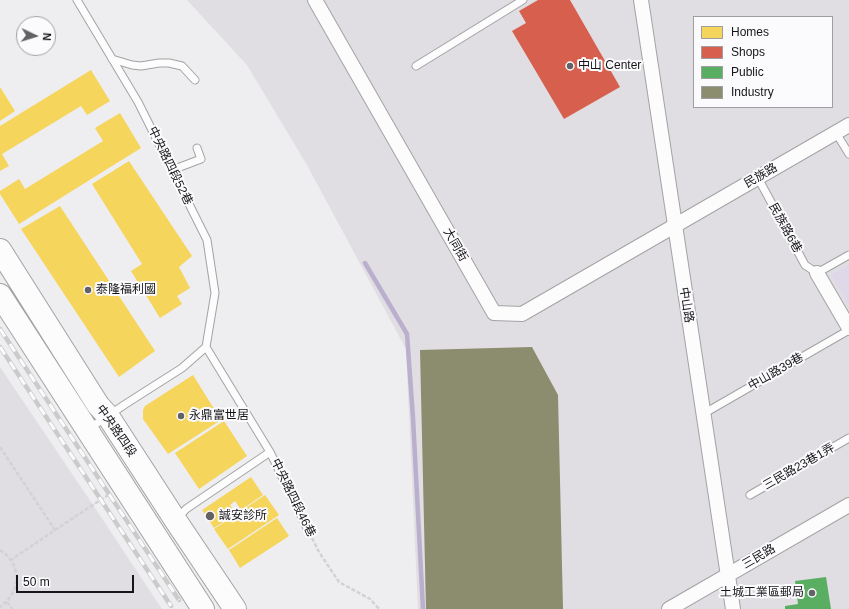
<!DOCTYPE html>
<html>
<head>
<meta charset="utf-8">
<style>
	body { margin:0 }
	#map { position:relative; width:849px; height:609px; overflow:hidden; background:#eeedef; font-family:Helvetica,sans-serif }
	canvas { display:block }
	.legend { position:absolute; left:693px; top:16px; width:140px; height:92px; box-sizing:border-box; background:#fbfafd; border:1px solid #9f9ea1; margin:0; padding:5px 7px; list-style:none; font-size:12px; color:#161517 }
	.legend li { display:flex; align-items:center; gap:8px; height:20px }
	.legend b { width:20px; border:1px solid #9f9ea1 }
	.north { position:absolute; left:16px; top:16px; width:40px; height:40px; box-sizing:border-box; background:#fbfafd; border:1px solid #9f9ea1; border-radius:50%; rotate:94deg; font-size:11px; font-weight:700; line-height:16px; text-align:center; color:#161517 }
	.north::after { content:''; display:block; margin:auto; width:14px; height:18px; background:#626163; clip-path:polygon(50% 0,100% 100%,50% 72%,0 100%) }
	.scale { position:absolute; left:16px; top:575px; width:118px; height:18px; box-sizing:border-box; border:2px solid #161517; border-top:0; padding-left:5px; font-size:12px; line-height:14px; white-space:nowrap; color:#161517; -webkit-text-stroke:3px #fbfafd; paint-order:stroke }
</style>
</head>
<body>
<div id="map">
<canvas width="849" height="609"></canvas>
<ul class="legend">
<li><b style="height:11px;background:#f6d55c"></b>Homes</li>
<li><b style="height:11px;background:#d6604d"></b>Shops</li>
<li><b style="height:11px;background:#5aae61"></b>Public</li>
<li><b style="height:11px;background:#8c8c6e"></b>Industry</li>
</ul>
<div class="north">N</div>
<div class="scale">50 m</div>
</div>
<script>
const ctx = document.querySelector('canvas').getContext('2d');
ctx.lineJoin = 'round';
function paint(path, color) { ctx.fillStyle = color; ctx.fill(path, 'evenodd'); }
function strokePath(path, color, width, dash) { ctx.strokeStyle = color; ctx.lineWidth = width; ctx.lineCap = dash ? 'butt' : 'round'; ctx.setLineDash(dash || []); ctx.stroke(path); }
function drawText(font, color, halo, rows, align = 'center') {
  ctx.font = font + ' Helvetica,"Noto Sans TC",sans-serif'; ctx.lineWidth = 4; ctx.setLineDash([]); ctx.textBaseline = 'middle'; ctx.strokeStyle = halo; ctx.fillStyle = color; for (const [text, x, y, turn = 0] of rows) {
    ctx.save(); ctx.translate(x, y); ctx.rotate((+turn || 0) * Math.PI / 180); ctx.textAlign = isNaN(turn) ? turn : align; if (halo) ctx.strokeText(text, 0, 0); ctx.fillText(text, 0, 0); ctx.restore();
  }
}
paint(new Path2D(`
	M187 0H849V609H418L406 349 307 165 247 65ZM694 17H832V107H694Z
	M0 367 93 505 162 609H0Z`), '#e0dde3');
paint(new Path2D(`
	M849 264V306L831 275Z`), '#ded8e8');
paint(new Path2D(`
	M91 70 110 101 87 115 81 106 2 154 9 166 0 171V126Z
	M0 87 15 111 0 121Z
	M120 113 141 148 19 224 0 194V191L19 179 25 189 103 141 95 128Z
	M129 161 192 256 179 267 190 288 177 296 182 304 160 318 131 271 142 264 92 184Z
	M60 206 155 351 119 377 21 229Z
	M193 375 221 420 168 454 143 419V410L145 406Z
	M224 421 247 456 199 489 175 453Z
	M251 477 263 495 241 510 235 501 230 505 236 514 214 528 202 510Z
	M265 495 279 515 228 549 214 529Z
	M277 518 289 536 240 568 229 550Z`), '#f6d55c');
paint(new Path2D(`
	M538 0H570L620 87 564 119 512 31 526 23 519 11Z`), '#d6604d');
paint(new Path2D(`
	M826 577 831 609H785V606L798 604 795 581Z`), '#5aae61');
paint(new Path2D(`
	M532 347 558 395 563 609H426L420 350Z`), '#8c8c6e');
strokePath(new Path2D(`
	M365 263 407 334 413 418 423 609`), '#bbafce', 4.5);
const service = new Path2D(`
	M77 0 138 102 207 240 215 293 206 347 182 368 124 405 90 428
	M112 59 132 65 141 66 159 63H169L182 66 195 80
	M416 66 523 0
	M836 133 849 154
	M172 170 201 159 197 148
	M758 178 805 265 817 273 849 255
	M206 347 270 452 307 528
	M703 414 849 330
	M750 495 849 438
	M178 518 186 509 270 452`);
const minor = new Path2D(`
	M315 0 494 313 522 314 849 125
	M641 0 733 609
	M817 273 849 328
	M669 609 849 505`);
const primary = new Path2D(`
	M0 250 98 405 108 416 176 521 235 609
	M0 295 203 609`);
strokePath(service, '#a3a3a4', 9);
strokePath(minor, '#a3a3a4', 16);
strokePath(primary, '#a3a3a4', 24);
strokePath(new Path2D(`
	M0 447 55 530 11 560
	M55 530 108 495
	M312 538 319 552 339 582 370 599 379 609
	M0 550C23 565 21 592 0 607
	M7 602 12 609`), '#d2d2d3', 2.5, [4, 2]);
strokePath(service, '#fcfcfd', 7);
strokePath(minor, '#fcfcfd', 14);
strokePath(primary, '#fcfcfd', 22);
const rail = new Path2D(`
	M0 329 179 600
	M0 347 171 606`);
strokePath(rail, '#cccbcc', 4.5);
strokePath(rail, '#fbfafd', 3, [9]);
for (const [x, y, r, color] of [
	[570,66,4,"#626163"],
	[88,290,4,"#626163"],
	[181,416,4,"#626163"],
	[210,516,5,"#626163"],
	[812,593,4,"#626163"]
]) { const dot = new Path2D(); dot.arc(x, y, r, 0, 2 * Math.PI); ctx.fillStyle = color; ctx.fill(dot); strokePath(dot, '#fbfafd', 1.5); }
drawText('12px', '#161517', '#fbfafd', [
	["中山 Center",578,66],
	["泰隆福利國",96,290],
	["永鼎富世居",189,416],
	["誠安診所",219,516],
	["土城工業區郵局",804,593,"right"]
], 'left');
drawText('12px', '#161517', '#fbfafd', [
	["中央路四段52巷",170,166,64],
	["民族路",761,176,-30],
	["民族路6巷",785,228,61],
	["大同街",455,245,60],
	["中山路",686,305,81],
	["中山路39巷",776,372,-30],
	["中央路四段",116,431,55],
	["三民路23巷1弄",799,467,-30],
	["中央路四段46巷",293,498,64],
	["三民路",759,557,-30]
]);
</script>
</body>
</html>
